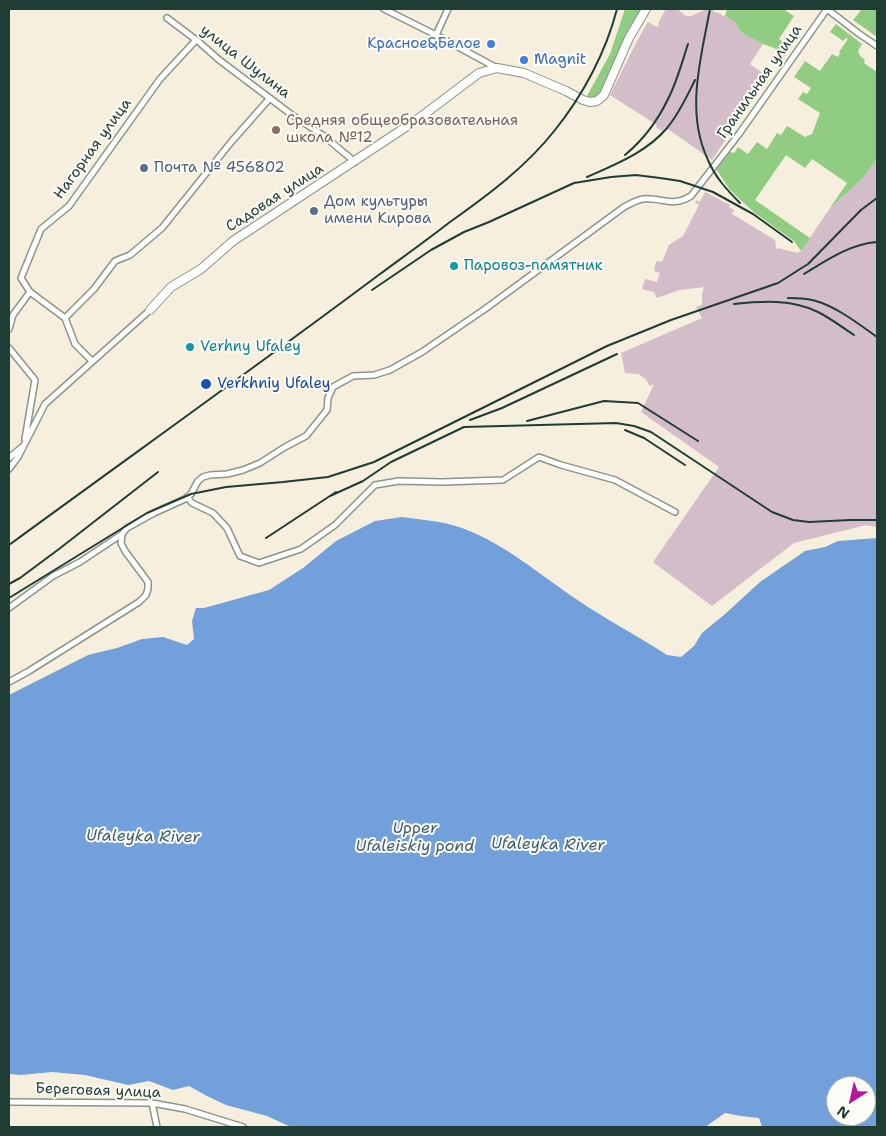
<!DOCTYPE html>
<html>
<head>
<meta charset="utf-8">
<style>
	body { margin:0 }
	#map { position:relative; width:886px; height:1136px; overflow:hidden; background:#f6efdd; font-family:"Shantell Sans",sans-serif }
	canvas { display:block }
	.frame { position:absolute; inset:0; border:10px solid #1f3d34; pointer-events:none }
	.north { position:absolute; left:826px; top:1076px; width:50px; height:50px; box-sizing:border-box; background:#fdfcf7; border:1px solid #a4b0a9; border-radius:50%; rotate:215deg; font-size:14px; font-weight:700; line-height:20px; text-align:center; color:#1f3d34 }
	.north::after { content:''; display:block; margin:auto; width:18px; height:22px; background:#b5179e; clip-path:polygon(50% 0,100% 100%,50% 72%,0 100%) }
</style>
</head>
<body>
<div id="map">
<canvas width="886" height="1136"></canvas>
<div class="frame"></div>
<div class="north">N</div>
</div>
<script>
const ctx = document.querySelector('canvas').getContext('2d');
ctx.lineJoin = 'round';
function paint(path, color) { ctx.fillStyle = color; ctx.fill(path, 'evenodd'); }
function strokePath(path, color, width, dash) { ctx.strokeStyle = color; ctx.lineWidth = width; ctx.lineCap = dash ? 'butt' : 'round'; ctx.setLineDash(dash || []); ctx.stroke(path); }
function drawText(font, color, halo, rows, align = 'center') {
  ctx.font = font + ' "Shantell Sans",sans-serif'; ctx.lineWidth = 4; ctx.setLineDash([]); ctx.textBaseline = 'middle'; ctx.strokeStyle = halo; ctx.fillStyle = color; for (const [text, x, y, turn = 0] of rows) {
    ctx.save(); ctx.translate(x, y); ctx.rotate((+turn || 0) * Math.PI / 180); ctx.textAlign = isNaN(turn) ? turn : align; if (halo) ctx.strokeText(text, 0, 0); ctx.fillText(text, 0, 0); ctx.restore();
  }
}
paint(new Path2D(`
	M666 9H677L686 16H691L706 9H713L714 12 721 14V15L727 17 735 22 739 30 744 34 763 44 750 64 765 75 760 82 763 84 712 160 665 127 662 131 656 127 657 125 610 95 637 41 648 22 657 27 659 24 658 23Z
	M877 158V527L866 525 794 543 712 606 653 562 719 467 641 412 654 384 650 386 646 379 638 374 625 373 621 353 702 318 696 307 702 305V294L704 287 680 290 657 298 654 292 642 289 645 279 657 282 660 273 654 271 656 261 662 262 669 245 683 236 699 205 695 202 696 200 700 202 705 192 730 205 729 207 734 210 732 214 775 240 776 249 778 248 797 253 801 251 830 208 864 177Z`), '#d2bdc8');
paint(new Path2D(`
	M625 9H643L602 92C598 97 593 99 587 96L610 54Z
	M727 9H777L779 10 783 9 794 16 779 39 791 47 785 56 774 48 763 44 744 34 739 30 735 22 725 16Z
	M862 9H877V37L853 20Z
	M836 24 862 44 858 51 860 56 865 60 864 63 877 72V158L864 177 830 208 847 183 812 159 805 168 786 155 755 200 810 238 801 251 794 241 756 214 745 204 730 190 716 169 730 152 734 153 738 147 748 154 757 142 767 149 777 133 781 135 787 126 805 137 812 134 820 113 798 99 803 92 807 94 811 88 794 77 805 61 820 71 832 54 838 57 840 53 839 52 848 39 846 38 843 41 830 32Z`), '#90cc82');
paint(new Path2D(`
	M402 517C422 520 443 521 462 528 506 544 541 576 579 601 607 620 638 636 667 655L681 657 694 646 702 633 724 615 760 582 805 551 825 547 838 541 877 538V1127H762L759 1118 741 1116 725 1113 705 1127H291L267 1116 226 1105 205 1095 189 1086 173 1090 149 1081 128 1085 85 1075 52 1072 21 1075 9 1074V695L88 655 117 648 142 639 163 637 187 645 194 639 192 621 196 608H204L269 590 303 568 336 541 375 521ZM836 1086H866V1116H836Z`), '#72a0db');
const street = new Path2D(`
	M384 9 436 35 497 68
	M827 9 858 33 877 46
	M167 18 199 42 218 59 292 115 324 136 355 162
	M436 35 448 9
	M30 292 65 318 94 289 115 261 130 255 162 228 232 141 270 98
	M65 318 75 344 92 361
	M9 329 13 315 30 292 21 278 41 229 69 206 160 79 196 40
	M9 348 35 380 25 439
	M9 458 22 447
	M9 469 18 457 45 404 150 310
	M187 497 192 503 213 513 227 528 240 556 259 563 301 549 335 525 375 485 399 481 442 482 503 480 539 457 561 465 615 480 675 512
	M9 608 53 576 80 562 122 534 127 528 154 513 185 499 191 494 198 481 203 477 210 475 227 474 243 470 260 463 285 447 306 436 327 410 328 398 333 387 353 376 374 375 390 370 422 352 485 309 624 207C630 204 636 200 643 199 663 197 671 208 691 196L739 134 827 9
	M9 682 29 671 139 602 146 595 148 589V582L125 551 121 543 122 534
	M9 1102 152 1103 185 1109 243 1127
	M152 1103 157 1127`);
const secondary = new Path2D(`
	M150 310 171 287 201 269 233 241 418 119 479 73 497 68 524 73 566 91 583 100 590 102 597 101 604 95 629 38 646 9`);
strokePath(street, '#8a9688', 8);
strokePath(secondary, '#8a9688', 10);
strokePath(street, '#fff', 5);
strokePath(secondary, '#fff', 8);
strokePath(new Path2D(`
	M710 9C701 58 685 112 708 160 715 177 727 190 740 203
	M625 155C643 140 658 120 668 99 677 82 682 62 688 44
	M587 177C616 164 647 152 667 128 679 114 687 96 695 80
	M804 274C827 260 850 244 877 242
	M372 290 431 250 464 232 489 222 574 183 611 177 636 175 660 178 680 181 713 192 753 214 792 242
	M788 298C797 298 807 298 816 301 837 307 860 325 877 337
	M734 304C762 301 792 299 818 312 830 318 842 327 854 335
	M470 420 502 408 617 354
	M527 421 604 401 638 403 698 441
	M625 430 644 438 685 465
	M330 496 363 481 391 462 464 427 616 423 634 426 651 432 772 512 793 520 809 522 850 520H877
	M266 538 336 492
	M9 545C132 455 257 366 380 274 403 257 427 240 450 222 488 195 526 167 555 130 583 95 606 52 617 9
	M9 584 20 578 59 549 158 472
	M9 598 147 513 191 494 226 487 283 482 328 477 374 462 607 346 671 320 778 283 808 264 861 210 877 198`), '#1f3d34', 2);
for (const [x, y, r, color] of [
	[491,44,5,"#3f7fe0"],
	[524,60,5,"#3f7fe0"],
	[276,130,5,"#8d6e63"],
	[144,168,5,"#5c6f8a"],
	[314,211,5,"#5c6f8a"],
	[454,266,5,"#0f9aa8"],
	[190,347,5,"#0f9aa8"],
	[206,384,6,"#1a4fb4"]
]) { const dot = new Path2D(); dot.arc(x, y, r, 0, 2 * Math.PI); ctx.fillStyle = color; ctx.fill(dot); strokePath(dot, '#fdfcf7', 2); }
drawText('15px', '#366cbe', '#fdfcf7', [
	["Красное&Белое",481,44],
	["Magnit",534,60,"left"]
], 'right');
drawText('15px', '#1f3d34', '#fdfcf7', [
	["улица Шулина",245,62,38],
	["Гранильная улица",760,82,-55],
	["Нагорная улица",93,149,-54],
	["Садовая улица",275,198,-33],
	["Береговая улица",98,1091,2]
]);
drawText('15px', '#785e54', '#fdfcf7', [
	["Средняя общеобразовательная",286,121],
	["школа №12",286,138]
], 'left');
drawText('15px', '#4e5e75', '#fdfcf7', [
	["Почта № 456802",154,168],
	["Дом культуры",324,202],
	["имени Кирова",324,219]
], 'left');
drawText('15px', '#0d838f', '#fdfcf7', [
	["Паровоз-памятник",464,266],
	["Verhny Ufaley",200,347]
], 'left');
drawText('15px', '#164399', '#fdfcf7', [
	["Verkhniy Ufaley",217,384]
], 'left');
drawText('italic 16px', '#3c606e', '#fdfcf7', [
	["Upper",415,829],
	["Ufaleiskiy pond",415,847],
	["Ufaleyka River",143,837,1],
	["Ufaleyka River",548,845,1]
]);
</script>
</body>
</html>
